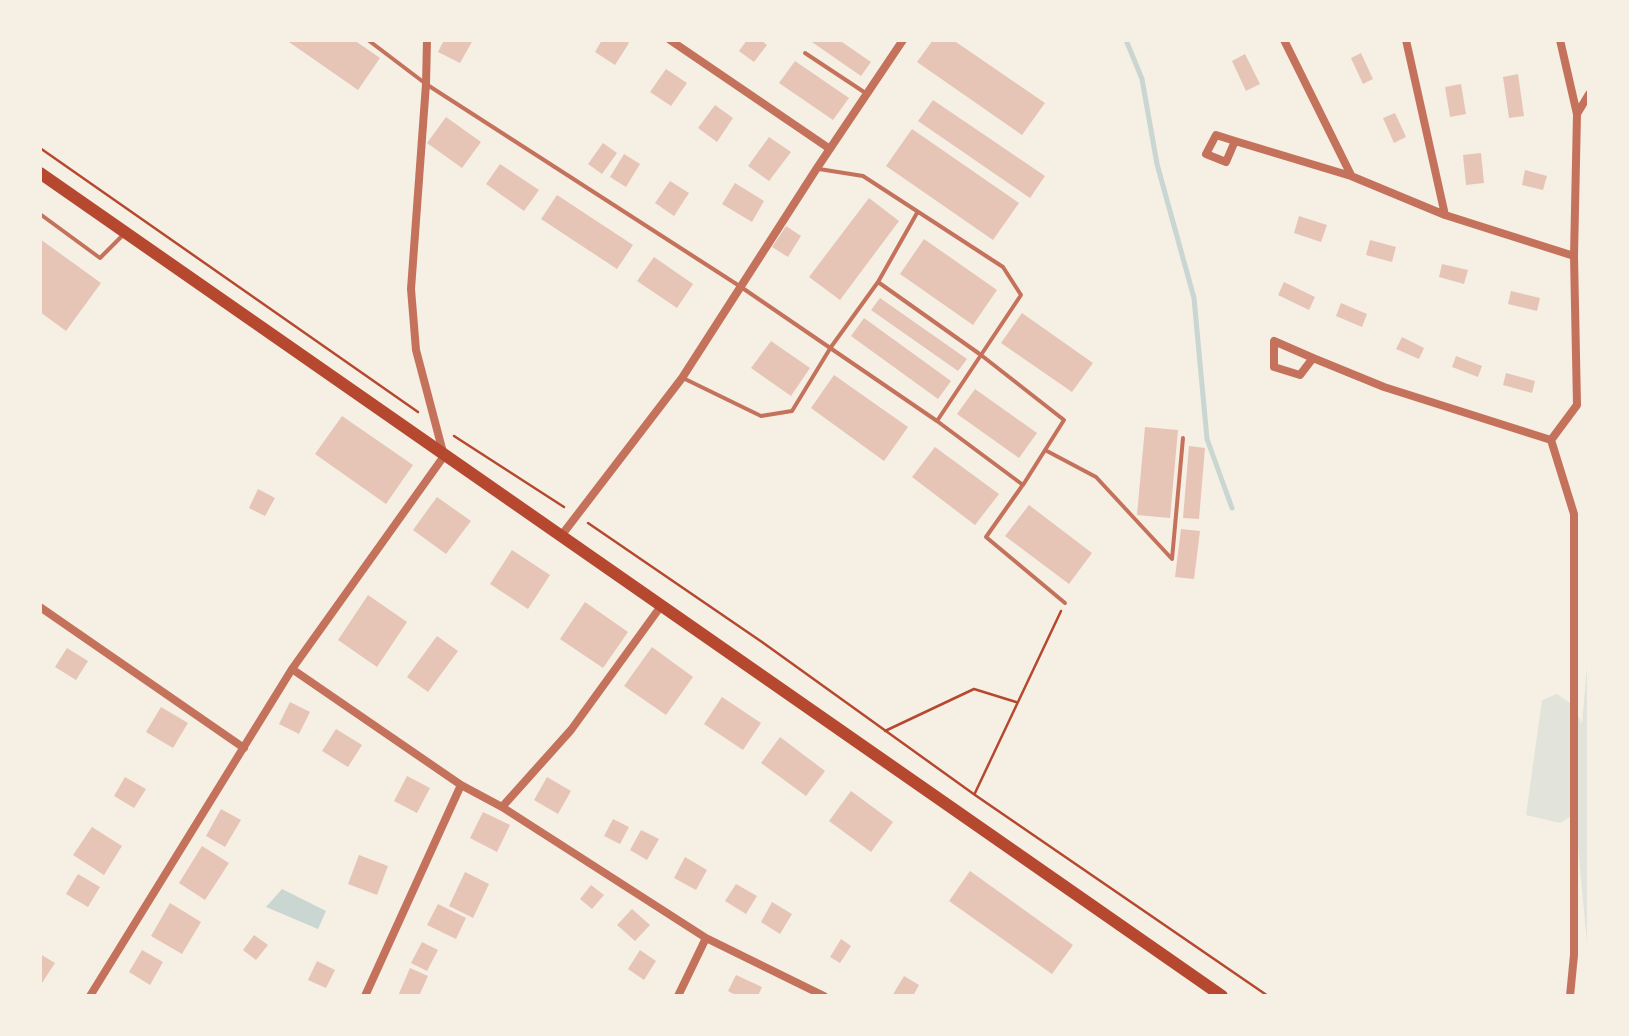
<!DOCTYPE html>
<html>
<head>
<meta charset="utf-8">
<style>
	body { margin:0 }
	#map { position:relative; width:1629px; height:1036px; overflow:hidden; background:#f6efe4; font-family:"Sofia Sans Condensed",sans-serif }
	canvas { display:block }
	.frame { position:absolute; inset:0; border:42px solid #f6efe4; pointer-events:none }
</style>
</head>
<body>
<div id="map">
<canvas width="1629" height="1036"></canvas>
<div class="frame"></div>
</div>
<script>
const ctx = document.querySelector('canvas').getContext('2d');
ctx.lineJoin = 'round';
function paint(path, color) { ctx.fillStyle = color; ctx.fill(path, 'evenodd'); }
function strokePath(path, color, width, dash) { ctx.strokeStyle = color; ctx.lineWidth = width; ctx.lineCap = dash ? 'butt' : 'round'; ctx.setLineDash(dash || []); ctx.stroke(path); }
paint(new Path2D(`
	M1589 578V965L1575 814 1560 823 1526 815 1542 700 1557 694 1573 705 1582 724 1588 654 1587 579Z`), '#e2e4dc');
paint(new Path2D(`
	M282 889 326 911 318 929 266 907Z`), '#c9d6d2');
strokePath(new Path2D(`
	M1126 40 1142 79 1157 164 1194 298 1207 439 1232 508`), '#c9d6d2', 5);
paint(new Path2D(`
	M286 40H354L380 58 358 90Z
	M444 40H473L460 63 438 52Z
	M602 40H625L629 43 615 65 595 52Z
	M747 40H761L767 45 754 62 739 51Z
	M809 40H839L871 62 861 76Z
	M933 40H953L1045 103 1022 135 917 62Z
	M1361 53 1373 79 1363 84 1351 58Z
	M1245 54 1260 84 1246 91 1232 61Z
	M795 61 849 98 833 120 779 83Z
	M666 69 687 83 671 106 650 92Z
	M1518 74 1524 116 1509 118 1503 77Z
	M1461 84 1466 114 1450 117 1445 87Z
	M933 100 1045 176 1030 198 918 121Z
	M715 105 733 118 717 142 698 128Z
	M1395 113 1406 137 1394 143 1383 118Z
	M446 117 481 142 462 168 427 143Z
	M912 129 1019 203 993 240 886 166Z
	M769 137 791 152 769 181 748 166Z
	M603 143 617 153 602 174 588 164Z
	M1481 153 1484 183 1466 185 1463 155Z
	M624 154 640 164 626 187 610 177Z
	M500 164 539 190 524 211 486 184Z
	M1525 170 1547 176 1543 190 1522 185Z
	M670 181 689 193 674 216 655 203Z
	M735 183 764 201 752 222 722 204Z
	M557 195 633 245 617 269 541 219Z
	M869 198 899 221 840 300 809 277Z
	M1299 216 1327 225 1321 242 1294 233Z
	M786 226 801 236 788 257 772 247Z
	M40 239 101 283 66 331 40 312Z
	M924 239 997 290 973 325 900 274Z
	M1370 240 1396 247 1392 262 1366 255Z
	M654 257 693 284 677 308 637 281Z
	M1442 264 1468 270 1464 284 1439 277Z
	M1284 282 1315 297 1309 310 1278 295Z
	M1511 291 1540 298 1537 311 1508 304Z
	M880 298 967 359 958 371 871 310Z
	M1341 303 1367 314 1362 327 1336 316Z
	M1022 313 1093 363 1072 392 1001 343Z
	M864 318 951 381 938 399 851 336Z
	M1402 337 1424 348 1419 359 1396 349Z
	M771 341 810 368 791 396 751 368Z
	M1456 356 1482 366 1478 377 1452 367Z
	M1506 373 1535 381 1532 393 1503 385Z
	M834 375 908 427 884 461 811 408Z
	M975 389 1037 433 1019 458 957 414Z
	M342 416 413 465 386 504 315 454Z
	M1145 427 1178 430 1170 518 1137 515Z
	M1189 446 1205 448 1199 519 1183 518Z
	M935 447 999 494 975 525 912 477Z
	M258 489 275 498 265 516 249 508Z
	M437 497 471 521 446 554 413 530Z
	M1029 505 1092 553 1069 584 1005 536Z
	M1181 529 1200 531 1194 579 1175 577Z
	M512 550 550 575 528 609 490 584Z
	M368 595 407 622 377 667 338 640Z
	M585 602 628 632 603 668 560 639Z
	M437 636 458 651 428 692 407 677Z
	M652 647 693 677 666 715 624 686Z
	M67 648 88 661 76 680 55 667Z
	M722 697 761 723 743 750 704 724Z
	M290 702 310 712 299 734 279 724Z
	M161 707 188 723 173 748 146 732Z
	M336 729 362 745 348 767 322 751Z
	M780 737 825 771 806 796 761 763Z
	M407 776 430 788 417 813 394 801Z
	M125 777 146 789 134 808 114 796Z
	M547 777 571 791 558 814 534 800Z
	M851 791 893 822 871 852 829 821Z
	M221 809 241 820 225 847 206 836Z
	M483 812 510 825 497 852 470 838Z
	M613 819 629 827 620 844 604 836Z
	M92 827 122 846 104 875 73 855Z
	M641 830 659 839 647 860 630 850Z
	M202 846 229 863 205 900 179 883Z
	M359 855 388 866 377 895 348 884Z
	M685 857 707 870 696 890 674 878Z
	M970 871 1073 945 1052 974 949 901Z
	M465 872 489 884 473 918 449 906Z
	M78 874 100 887 88 907 66 894Z
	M736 884 757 896 746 914 725 901Z
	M591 885 604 895 592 909 580 899Z
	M772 902 792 914 780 934 761 922Z
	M170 903 201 922 182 954 151 936Z
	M438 904 466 918 456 939 427 925Z
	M632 909 650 925 635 941 617 925Z
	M254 935 268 945 256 960 243 950Z
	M841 939 851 946 840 963 830 957Z
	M422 942 438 950 427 971 411 963Z
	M142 950 163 962 150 985 129 972Z
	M640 950 656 961 644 980 628 969Z
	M40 954 55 963 40 986Z
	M317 961 335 970 326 988 308 980Z
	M410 968 428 976 419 996H398Z
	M736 975 762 987 758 996H737L728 991Z
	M904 976 919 985 913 996H892Z`), '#e6c5b7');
strokePath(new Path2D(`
	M40 148 418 412
	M454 436 564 507
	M588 523 762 642 975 795 1268 996
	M885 731 974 689 1016 702
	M975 793 1061 611`), '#b5482f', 2.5);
strokePath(new Path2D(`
	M368 40 426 84 741 287 937 421 1021 295 1003 267 863 176 819 169
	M805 53 867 94
	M917 213 878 282 981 355 1064 420 1023 485 937 421
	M40 214 100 258 122 236
	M685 379 761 416 792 411 831 347 878 282
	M1045 450 1096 477 1172 559 1183 438
	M1022 486 986 537 1065 603`), '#c5725c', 4);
strokePath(new Path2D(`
	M670 40 830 149
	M1284 40 1351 175
	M1406 40 1445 215
	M1577 114 1589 94
	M1235 141 1216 135 1206 154 1226 162 1235 141 1351 176 1445 215 1574 256
	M1313 358 1274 341V367L1300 375 1313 358 1384 387 1551 440
	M1551 440 1574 514V955L1570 996
	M1551 440 1577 405 1574 256 1577 114 1560 40
	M561 536 682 378 817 168 903 40
	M40 607 244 748
	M292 669 461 785 502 807 706 938 824 996
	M502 807 571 730 661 606
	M90 996 292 669 444 456 416 350 411 289 426 84 427 40
	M365 996 461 785
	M678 996 706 938`), '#c5725c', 8);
strokePath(new Path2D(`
	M40 173 1222 996`), '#b5482f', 12);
</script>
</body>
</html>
